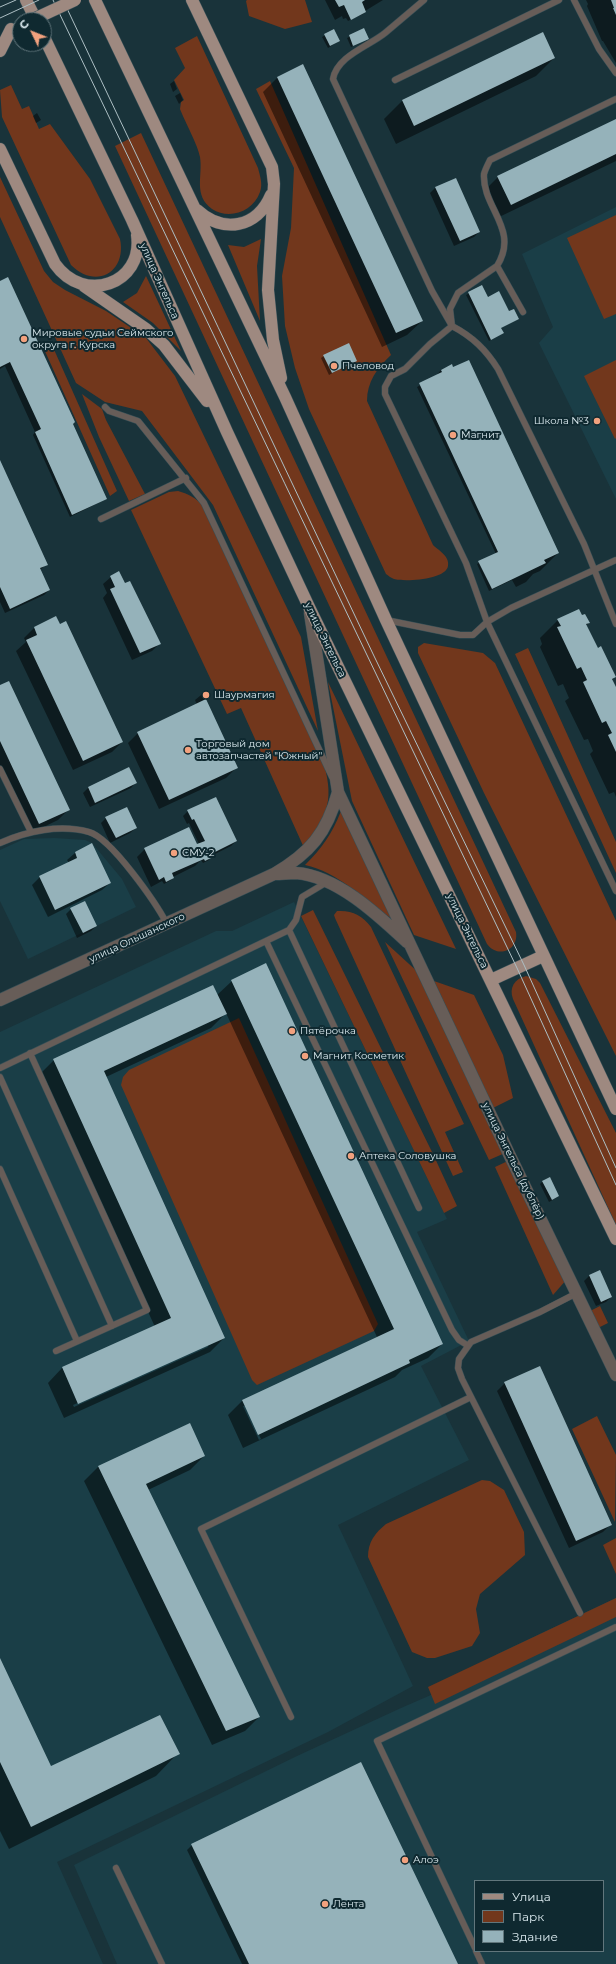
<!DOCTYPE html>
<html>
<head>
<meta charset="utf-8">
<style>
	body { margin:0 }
	#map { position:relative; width:616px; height:1964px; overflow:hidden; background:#19333a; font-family:Montserrat,sans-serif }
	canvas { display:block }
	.legend { position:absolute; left:474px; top:1880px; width:130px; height:72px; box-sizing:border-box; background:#0f2930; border:1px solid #61767c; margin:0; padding:5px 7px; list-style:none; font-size:12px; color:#dbeaef }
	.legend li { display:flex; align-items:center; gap:8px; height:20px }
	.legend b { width:20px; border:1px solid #61767c }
	.north { position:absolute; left:12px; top:12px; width:40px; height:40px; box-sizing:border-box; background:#0f2930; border:1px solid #61767c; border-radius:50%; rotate:313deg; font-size:11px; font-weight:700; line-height:16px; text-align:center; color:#dbeaef }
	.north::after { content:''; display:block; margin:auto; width:14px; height:18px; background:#f2a17e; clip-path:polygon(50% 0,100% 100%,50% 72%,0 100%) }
</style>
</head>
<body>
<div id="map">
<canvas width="616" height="1964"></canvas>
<ul class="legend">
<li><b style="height:5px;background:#9e8980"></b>Улица</li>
<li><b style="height:11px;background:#72371c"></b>Парк</li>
<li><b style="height:11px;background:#95b2ba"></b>Здание</li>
</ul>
<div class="north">С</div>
</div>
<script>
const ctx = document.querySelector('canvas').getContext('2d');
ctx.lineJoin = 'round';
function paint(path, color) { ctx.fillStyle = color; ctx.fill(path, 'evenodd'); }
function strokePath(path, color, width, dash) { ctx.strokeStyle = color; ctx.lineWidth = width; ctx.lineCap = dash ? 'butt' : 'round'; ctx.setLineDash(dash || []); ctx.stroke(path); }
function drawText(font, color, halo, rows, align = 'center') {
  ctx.font = font + ' Montserrat,sans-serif'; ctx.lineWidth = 4; ctx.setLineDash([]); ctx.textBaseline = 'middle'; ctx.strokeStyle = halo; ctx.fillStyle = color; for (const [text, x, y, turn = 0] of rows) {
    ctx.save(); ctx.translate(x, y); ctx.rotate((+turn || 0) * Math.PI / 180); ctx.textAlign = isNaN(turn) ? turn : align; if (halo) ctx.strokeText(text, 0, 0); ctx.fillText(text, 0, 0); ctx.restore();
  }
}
paint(new Path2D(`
	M616 207V499L539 343 553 327 522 254Z
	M54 838 85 840 92 843 122 879 136 907 28 959 0 901V850L24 839Z
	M294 902 447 1219 417 1232 469 1341 421 1366 469 1460 338 1525 413 1686 328 1732 57 1862 103 1964H0V1032L216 931H232Z
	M616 1598V1964H117L74 1865 297 1756 401 1708 500 1665 495 1655ZM475 1881H603V1951H475Z`), '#1a3e47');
paint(new Path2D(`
	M247 0H305L312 22 285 29 249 16 246 1Z
	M197 36 258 168C260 176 263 184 260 192 253 212 229 220 212 209 193 195 203 176 200 157 198 145 185 122 180 109L181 102 184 100 174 80 185 68 175 48Z
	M270 81 391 355C377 368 367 382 367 401L433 545C438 550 450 556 448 566 446 580 404 582 394 579 391 578 389 576 386 574L309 409 295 368 285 326 282 276 291 228 294 168 256 89Z
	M11 85 22 109 29 106 39 129 50 124 90 179 120 239C127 272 96 290 71 265L2 117 0 90Z
	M141 133 516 932C519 950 498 959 487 944L115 146Z
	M0 177 44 271 53 282 65 290 106 311 146 338 175 376 301 637 318 731 213 505 142 411 105 402 76 383 0 217Z
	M616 215V314L604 319 567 238Z
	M261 239 257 266 260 321 228 245 244 247Z
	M146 276 181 351 153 323 123 302 137 293Z
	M52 345 117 491 110 496 44 349Z
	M616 360V438L615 439 584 376Z
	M82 394 102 409 106 420 145 494 129 501 99 437Z
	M178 491C189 494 196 498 203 506L324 764C335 805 325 815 305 850L241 708 227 714 131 510 169 492Z
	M424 643 483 653 495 663 616 921V1056L484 793 418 653V647Z
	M528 648 616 842V873L515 654Z
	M328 682 456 949 414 935 352 801Z
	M341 811 392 919C365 899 337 872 305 865 322 848 332 834 341 811Z
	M313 910 433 1154 457 1206 444 1213 301 916Z
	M337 911C352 910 362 915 371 927L464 1124 445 1132 463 1172 453 1176 335 918 334 915Z
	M385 942 420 974 505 1153 489 1160Z
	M526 976 536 979 540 983 616 1133V1225L513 999C509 988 514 979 526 976Z
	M434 981 474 995 503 1055 513 1098 493 1108Z
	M239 1018 378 1324 374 1331 257 1385 252 1380 121 1085 123 1077 129 1070Z
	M510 1160 567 1279 553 1295 495 1167Z
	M600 1306 608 1323 598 1328 590 1311Z
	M597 1416 616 1455 615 1522 572 1429Z
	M482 1480 490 1481 504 1490 524 1532 525 1555 480 1594 476 1609 480 1633 472 1646 435 1658H427L412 1652 368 1557C368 1542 375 1533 386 1524Z
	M616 1538V1574L603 1545Z
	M616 1598V1617L435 1704 428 1687Z`), '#72371c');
paint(new Path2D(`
	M325 0H383L365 11 363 14 348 21 346 18 343 19 342 16 335 20Z
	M586 0H616V63L603 41H602L587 6 588 4Z
	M364 30 368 38 351 47 347 38Z
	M333 31 339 41 328 48 322 37Z
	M542 33 554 58 536 76 396 144 384 119 402 101Z
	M303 66 422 321 407 335 382 347 263 92 277 78Z
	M174 81 177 89 173 92 170 84Z
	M180 93 183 100 179 104 175 96Z
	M37 113 41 120 36 123 33 116Z
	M616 120V161L497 218 484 191 498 177Z
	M455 179 479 232 474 237 454 246 430 193 435 188Z
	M0 282 72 424 106 499 70 517 33 435 35 432 5 366 0 369Z
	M482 287 487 298 518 319 500 328 503 333 489 341 466 295Z
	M324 356 356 360 329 375 321 358Z
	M441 370 558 553 540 571 533 574 526 582 516 587 512 580 489 591 477 564 496 554 417 387 435 377Z
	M0 463 46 564 40 570 49 590 44 595 5 613 0 602Z
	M111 577 125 585 159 644 152 651 132 660 103 598 107 593 103 584Z
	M582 617 589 623 586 625 597 649 615 677 612 680 616 690V797L614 792 609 794 590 754 593 751 588 739 584 740 565 701 569 698 563 684 558 686 540 647 542 644 540 638 558 620Z
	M34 628 122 742 112 752 73 770 16 651 26 642 24 638Z
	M0 686 68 810 58 820 29 834 0 772Z
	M206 691 209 697 205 701 237 767 226 778 159 809 128 743 138 733 197 705 195 700Z
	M136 782 131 788 90 807 83 793 88 788Z
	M188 811 236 841 231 846 211 856 209 860 203 863 201 860 195 866 173 877 171 880 164 884 162 881 151 887 137 857 145 849 199 844 189 823 187 824 183 816Z
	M106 818 136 828 130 833 110 843 101 823Z
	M91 845 110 883 102 890 48 917 32 885 40 877 69 863 67 860 75 853Z
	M71 909 96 926 91 931 77 938 66 914Z
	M232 981 442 1344 428 1358 402 1370 395 1377 243 1448 228 1415 242 1401 377 1337 226 1013 211 1028 106 1077 224 1338 210 1352 64 1418 48 1383 62 1368 155 1327 40 1074 54 1060 217 995ZM208 1345V1347L74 1407 73 1405ZM243 1406H245L261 1439 259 1440Z
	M543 1181 558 1196 556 1198 549 1202 540 1184Z
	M599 1271 611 1297 606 1302 596 1306 584 1281 589 1276Z
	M505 1383 611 1524 603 1532 569 1548 497 1391Z
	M189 1424 204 1456 190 1470 148 1490 259 1717 245 1731 212 1745 84 1481 98 1467Z
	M0 1660 51 1768 178 1753 156 1776 9 1849 0 1831Z
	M192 1845 457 1964H242L187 1850Z`), '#0007');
paint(new Path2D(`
	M335 0H365L362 2 366 12 351 20 344 5 339 7Z
	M611 0H616V15L613 8H614Z
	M364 28 369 39 353 46 349 35Z
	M334 29 340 41 330 46 324 34Z
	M543 32 555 58 414 126 402 100Z
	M303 64 423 321 396 333 277 77Z
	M616 119V154L511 205 497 176Z
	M456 178 480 232 460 241 435 187Z
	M8 277 75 422 73 424 107 499 72 515 35 432 41 429 10 362 0 367V281Z
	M482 285 488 297 499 291 509 311 514 309 519 319 501 328 504 333 491 340 468 292Z
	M349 343 357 361 332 373 323 355Z
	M469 360 559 553 544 560 546 563 492 589 478 561 498 552 419 383 442 372 441 370 452 364 453 367Z
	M0 460 48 565 40 568 50 590 10 609 0 587Z
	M119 571 125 583 130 581 161 644 140 653 110 589 115 587 110 576Z
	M579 609 582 615 585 614 590 623 586 624 598 648 601 646 616 677 612 679 616 687V752L608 735 612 733 606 721 602 723 583 682 587 680 581 667 577 669 557 627 561 626 557 619Z
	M56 616 60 624 66 621 123 742 83 761 26 640 37 635 34 627Z
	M9 681 70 810 39 824 0 741V685Z
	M206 699 238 768 169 800 137 732Z
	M129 767 137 783 95 803 88 787Z
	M216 797 237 841 211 854 213 857 205 861 204 859 172 873 174 878 166 882 164 877 159 880 144 848 189 827 197 844 205 841 194 819 192 820 187 810Z
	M127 807 137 828 116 838 105 817Z
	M92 843 111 883 55 910 39 876 77 858 75 852Z
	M85 901 97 926 83 933 70 908Z
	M266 963 443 1344 409 1360 410 1363 258 1435 242 1400 394 1329 231 980Z
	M213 985 227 1014 104 1071 225 1338 78 1404 62 1367 171 1318 53 1059Z
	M550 1177 559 1196 552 1200 542 1181Z
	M600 1270 612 1297 601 1302 589 1275Z
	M540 1366 612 1525 576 1541 504 1382Z
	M190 1423 205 1456 146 1484 260 1717 226 1731 98 1466Z
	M0 1658 51 1766 160 1715 180 1754 31 1827 0 1762Z
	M361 1762 458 1964H249L191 1844Z`), '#95b2ba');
const lane = new Path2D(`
	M424 0C411 11 398 22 385 33 369 46 337 56 333 79L432 291 452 326 430 344 405 369 391 376 385 387V394L466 563 487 622 616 891
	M574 0 599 49 616 73
	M395 80 559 0
	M497 266C520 229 482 208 484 174 485 170 488 164 490 160L616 99
	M523 312 497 266 458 293 450 309 452 326C473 337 486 350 498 369L584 544 616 624
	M105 407 109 411 138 421 204 503 332 777
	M101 519 186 478
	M386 620 460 635H473L487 622 511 608 616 560
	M0 769 31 832
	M0 843C27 831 60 824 89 832 111 838 156 903 167 924
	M289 930 419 1208
	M266 941 452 1330 459 1340 467 1345
	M30 1053 147 1310 56 1351
	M0 1068 289 930 296 920 302 897 327 882
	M0 1077 112 1326
	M0 1169 77 1341
	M577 1293 540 1312 471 1342 459 1359 458 1368 462 1379 580 1613
	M291 1717 201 1529 471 1397
	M116 1868 162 1964
	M475 1948 377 1741 616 1627
	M476 1951 482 1964`);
const street = new Path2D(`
	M310 613 338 792 510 1156 616 1375
	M275 874C282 874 289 873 296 873 337 876 378 915 407 942
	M0 1000 274 874C310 853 327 833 338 792`);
const primary = new Path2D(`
	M26 0 36 20
	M95 0 285 397 386 620 616 1109
	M192 0 272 167 274 184 268 290 273 340 281 378
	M44 37 132 220 227 432 309 607 616 1239
	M0 51 11 29
	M0 149 55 264C84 305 144 284 137 235
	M197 210C223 234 257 228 271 195
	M84 286 146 329 164 345 207 401
	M491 980 543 956`);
strokePath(lane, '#385057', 7);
strokePath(street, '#385057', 13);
strokePath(primary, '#385057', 13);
strokePath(lane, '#675d58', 6);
strokePath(street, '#675d58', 12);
strokePath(primary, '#9e8980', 12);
strokePath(new Path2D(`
	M53 0 517 968 616 1185
	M63 0 374 656 524 965 616 1168
	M0 7 16 0
	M0 18 39 0`), '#adbfc4', 1);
const primaryBridge = new Path2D(`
	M32 20 75 0`);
strokePath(primaryBridge, '#385057', 13, []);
strokePath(primaryBridge, '#9e8980', 12);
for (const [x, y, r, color] of [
	[24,339,4,"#f2a17e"],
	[334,366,4,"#f2a17e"],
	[597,421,4,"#f2a17e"],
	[453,435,4,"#f2a17e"],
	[206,695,4,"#f2a17e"],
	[188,750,4,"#f2a17e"],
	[174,853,4,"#f2a17e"],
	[292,1031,4,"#f2a17e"],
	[305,1056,4,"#f2a17e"],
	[351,1156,4,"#f2a17e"],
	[405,1860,4,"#f2a17e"],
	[325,1904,4,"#f2a17e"]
]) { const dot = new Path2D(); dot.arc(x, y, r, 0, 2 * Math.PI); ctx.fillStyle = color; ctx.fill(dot); strokePath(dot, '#0f2930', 1.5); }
drawText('10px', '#dbeaef', '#0f2930', [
	["улица Энгельса",159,281,66],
	["улица Энгельса",325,640,64],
	["улица Энгельса",467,931,64],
	["улица Ольшанского",137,938,-25],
	["улица Энгельса (дублёр)",513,1161,64]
]);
drawText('10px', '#dbeaef', '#0f2930', [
	["Мировые судьи Сеймского",32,333],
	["округа г. Курска",32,345],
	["Пчеловод",342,366],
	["Школа №3",589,421,"right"],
	["Магнит",461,435],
	["Шаурмагия",214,695],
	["Торговый дом",196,744],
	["автозапчастей \"Южный\"",196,756],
	["СМУ-2",182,853],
	["Пятёрочка",300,1031],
	["Магнит Косметик",313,1056],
	["Аптека Соловушка",359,1156],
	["Алоэ",413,1860],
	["Лента",333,1904]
], 'left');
</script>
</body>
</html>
